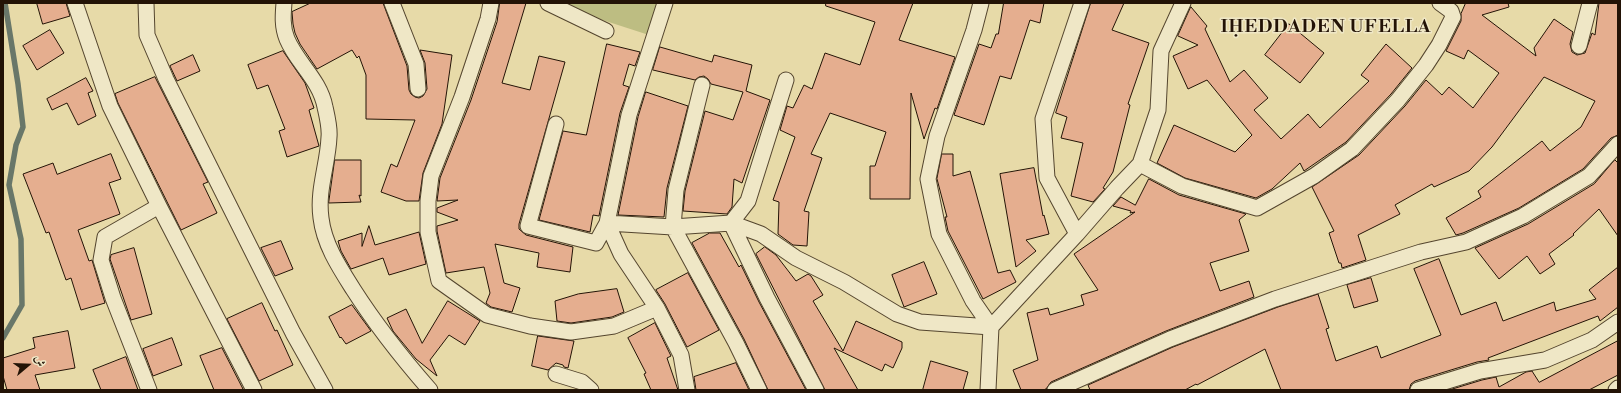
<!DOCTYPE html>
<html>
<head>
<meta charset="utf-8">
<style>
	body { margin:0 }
	#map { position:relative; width:1621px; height:393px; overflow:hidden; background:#e7daa8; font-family:"Libre Bodoni",Amiri,serif }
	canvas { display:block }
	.frame { position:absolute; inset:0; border:4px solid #231306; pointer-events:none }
	.north { position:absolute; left:8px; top:345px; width:40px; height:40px; -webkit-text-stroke:3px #efe7c6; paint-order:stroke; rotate:71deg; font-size:11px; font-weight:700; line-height:16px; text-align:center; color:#231306 }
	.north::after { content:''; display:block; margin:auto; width:14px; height:18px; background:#231306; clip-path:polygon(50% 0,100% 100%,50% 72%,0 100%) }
</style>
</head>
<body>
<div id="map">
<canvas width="1621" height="393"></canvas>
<div class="frame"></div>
<div class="north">ش</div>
</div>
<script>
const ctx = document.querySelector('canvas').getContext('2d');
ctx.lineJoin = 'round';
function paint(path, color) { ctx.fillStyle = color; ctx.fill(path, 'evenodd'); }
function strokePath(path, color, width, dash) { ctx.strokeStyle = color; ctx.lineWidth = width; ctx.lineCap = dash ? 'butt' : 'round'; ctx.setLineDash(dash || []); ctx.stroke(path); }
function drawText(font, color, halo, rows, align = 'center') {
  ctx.font = font + ' "Libre Bodoni",serif'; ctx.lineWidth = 3; ctx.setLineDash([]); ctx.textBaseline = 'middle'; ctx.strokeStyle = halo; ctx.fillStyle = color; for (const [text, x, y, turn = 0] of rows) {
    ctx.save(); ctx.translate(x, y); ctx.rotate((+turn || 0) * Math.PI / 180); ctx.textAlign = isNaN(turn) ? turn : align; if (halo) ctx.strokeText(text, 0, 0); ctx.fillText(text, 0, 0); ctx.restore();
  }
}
paint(new Path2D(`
	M550 3H663L652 36Z`), '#bdbd82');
strokePath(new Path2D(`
	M3 338 22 305 21 239 9 185 16 145 23 127 18 84 5 3`), '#697769', 5.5);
const building = new Path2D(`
	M37 3H66L70 16 43 24Z
	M311 3H383L407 66 409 90 411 94 415 97 419 98 423 96 427 89 425 63 420 50 452 55 442 124 423 173 419 201H406L381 192 391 164 397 167 415 120 366 119V75L359 56 357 58 352 50 317 69 300 44 295 33 293 24 292 12Z
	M500 3H526L502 83 530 90 539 56 565 62 519 224V229L526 235 573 247 570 272 537 267 539 253 495 244 504 283 520 288 512 312 491 307 486 303 490 293 484 267 446 273 437 231V226L458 220 437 212V208L458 200 437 201 440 178 471 100 497 22Z
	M826 3H913L899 40 955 57 937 109 935 108 924 139 911 93 910 199H870V166H875L886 132 830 113 811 154 822 158 804 211 809 212 807 246 793 245 778 234 779 202 773 200 795 137 780 130 787 106 793 108 804 85 812 89 825 53 860 65 875 22 826 6Z
	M1004 3H1044L1040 23 1030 20 1011 79 1000 76 984 125 954 115 979 44 991 48 996 34H998Z
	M1091 3H1124L1112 30 1149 43 1128 104 1130 105 1113 172 1103 188 1105 189 1093 202 1071 196 1083 143 1061 138 1067 117 1056 113Z
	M1466 3H1508L1509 7 1482 15 1536 56 1534 48 1554 19 1573 32 1570 44 1572 52 1577 55 1585 53 1592 33 1595 35 1599 3H1618V135L1611 138 1583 169 1519 208 1463 233 1456 235 1446 218 1481 197 1478 191 1542 141 1550 151 1581 127 1595 101 1544 77 1492 147 1469 171 1434 187 1432 184 1395 205 1400 214 1358 235 1366 260 1342 268 1341 263H1339L1329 233 1334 231 1312 187 1359 155 1405 106 1426 80 1442 95 1449 87 1473 108 1499 73 1468 50 1464 59 1446 51 1461 21V14Z
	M1191 7 1207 26 1205 29 1230 82 1244 70 1268 98 1254 110 1281 139 1308 114 1320 128 1369 81 1361 75 1386 44 1412 68 1391 94 1346 142 1304 171 1300 163 1272 189 1256 198 1185 178 1157 163 1174 125 1235 152 1252 135 1207 80 1188 89 1173 56 1198 45 1178 36Z
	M1289 24 1324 53 1300 83 1265 55Z
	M50 30 64 53 37 70 23 46Z
	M607 44 640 52 635 66 629 64 623 85 629 87 620 113 599 216 593 215 590 232 539 220 563 131 586 135Z
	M660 47 712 62 714 55 752 65 746 91 770 100 742 183 734 179 732 207 727 214 683 211 685 191 705 111 733 120 743 92 711 84 708 79 704 76 699 77 695 80 653 70Z
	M283 51 305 83 314 108 309 110 319 146 287 157 279 131 285 129 268 85 257 89 248 65Z
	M193 55 200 71 177 81 170 66Z
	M155 77 208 182 203 184 217 213 181 230 118 103 115 94Z
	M86 78 93 91 88 93 96 116 78 125 67 103 52 110 47 99Z
	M646 92 688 106 667 188 664 217 618 215 638 117Z
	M111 154 121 179 109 183 120 214 78 230 89 261 92 260 105 303 81 310 71 278 66 280 49 232 46 233 23 174 53 163 57 174Z
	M942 154H953V176L970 171 998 273 1010 270 1016 282 983 299 948 231 945 217H947L937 179Z
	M335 160H361V196L359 195 361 202 329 203Z
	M1615 160 1618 163V236L1599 209 1573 234 1574 235 1549 254 1555 264 1540 274 1527 256 1499 279 1475 248 1528 224 1594 184Z
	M1034 168 1043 216 1044 215 1049 234 1026 240 1036 251 1016 267 1000 174Z
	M1149 179 1179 195 1246 214 1239 220 1249 251 1210 263 1220 291 1249 281 1254 297 1166 331 1051 382 1046 389 1043 390H1021L1013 370 1038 360 1027 313 1048 308 1050 315 1084 305 1081 295 1098 290 1074 254 1135 212 1130 213 1131 211 1113 206 1121 197 1135 205Z
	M369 226 375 245 419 232 426 264 389 275 383 258 351 269 341 251 338 241 362 233V246Z
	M710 233H720L739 267 741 265 759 302 806 390H768L744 339 692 243Z
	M281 241 293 269 275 276 261 248Z
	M765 247 776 255 796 281 808 274 811 276 823 295 813 301 843 351 856 321 902 342V348L893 368 885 364 882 371 834 348 858 390H825L756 254Z
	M134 248 152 314 131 320 110 259 111 255Z
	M1439 259 1461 315 1496 302 1503 321 1554 302 1556 311 1596 299 1589 290 1618 267V307L1600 321 1598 316 1488 358 1489 360 1477 362 1415 381 1411 384 1409 390H1281L1265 349 1197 385 1196 384 1185 390H1090L1088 385 1173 347 1278 307 1318 294 1329 328 1326 329 1336 361 1377 346 1381 358 1441 335 1414 269Z
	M924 262 937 294 904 307 892 275Z
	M688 273 719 330 687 347 665 304 656 290Z
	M1371 278 1378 301 1354 308 1347 285Z
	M617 289 624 312 612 317 571 323 557 321 555 301 578 294Z
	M448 301 480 321 465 345 449 335 430 360 437 376 416 359 393 331 387 318 406 309 422 343Z
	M262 303 275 331 277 330 293 365 259 381 227 319Z
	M352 305 371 331 346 344 341 337 340 338 329 317Z
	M655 323 671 356 667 358 678 390H651L644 374 646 373 628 338Z
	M68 331 75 368 35 375 40 390H7L3 376V358L35 348 33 338Z
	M538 336 574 341 568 368 564 367 563 365 556 363 548 370 532 366Z
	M172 338 182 365 153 376 143 349Z
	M1618 341V375L1589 390H1449L1482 380 1496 377 1499 387 1526 372 1532 371 1539 382Z
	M222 348 243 389 240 390H214L200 356Z
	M126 357 138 390H101L93 370Z
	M931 361 968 372 963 390H923Z
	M736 363 749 390H696L694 377Z`);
paint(building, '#e5ae8f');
strokePath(building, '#231306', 1);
const minor = new Path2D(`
	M75 3 110 106 159 206 254 390
	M146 3 147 35 166 79 293 333 325 390
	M284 3C283 15 282 27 287 39 297 63 320 80 325 107 327 116 330 128 329 137 328 164 317 190 321 218 324 244 339 267 353 289 376 325 402 358 430 390
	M392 3 416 64 418 89
	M491 3 488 19 462 97 431 176 428 201V232L439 281 487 315 530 326 571 332 614 326 657 308
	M548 3 606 31
	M981 3 974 30 937 136 928 179 939 234 973 301 991 327 988 390
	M1579 46 1590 3
	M786 80 748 201 731 223 767 298 816 390
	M702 85 676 190 673 227 736 343 759 390
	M556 124 528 226 596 243 607 223 629 115 665 3
	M1140 164 1158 110 1161 51 1183 3
	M1077 234 1047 178 1043 119 1082 3
	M556 374 582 382 591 390
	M149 390 113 298 101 260 105 237 159 206
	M687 390 681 355 657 308 621 254 607 223 673 227 731 223 761 234 796 258 844 282 897 314 920 322 991 327 1077 234 1117 188 1140 164 1182 186 1257 208 1314 176 1352 149 1398 100 1426 65 1439 45 1453 17 1451 11 1440 3
	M1055 390 1170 339 1275 299 1421 252 1466 242 1523 216 1589 176 1618 144
	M1418 390 1480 371 1545 360 1592 340 1618 322
	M1616 390 1618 388`);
strokePath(minor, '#54452e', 17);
strokePath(minor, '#efe7c6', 15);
ctx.letterSpacing = '1px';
drawText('bold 18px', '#231306', '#efe7c6', [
	["IḤEDDADEN UFELLA",1326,28]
]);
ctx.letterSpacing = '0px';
</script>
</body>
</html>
